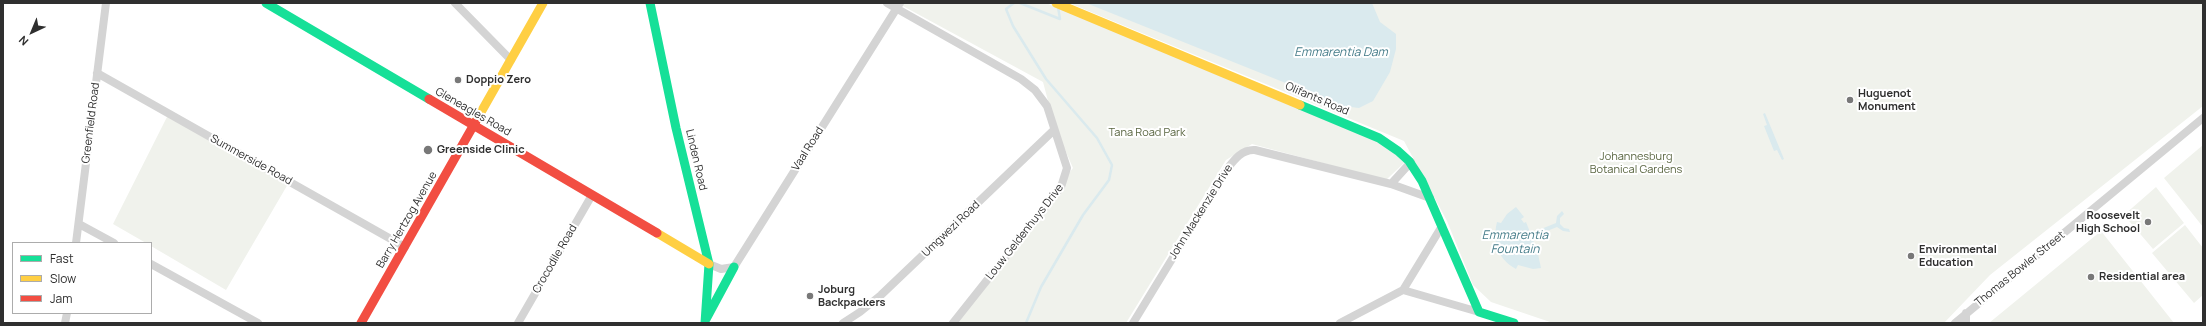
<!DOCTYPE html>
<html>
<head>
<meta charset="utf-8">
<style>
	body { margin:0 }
	#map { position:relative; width:2206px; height:326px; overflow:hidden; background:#fff; font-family:Manrope,sans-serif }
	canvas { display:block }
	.frame { position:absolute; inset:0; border:4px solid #2f2f2f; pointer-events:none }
	.legend { position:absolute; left:12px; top:242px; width:140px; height:72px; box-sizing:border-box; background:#fff; border:1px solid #acacac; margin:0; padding:5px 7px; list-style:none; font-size:12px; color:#2f2f2f }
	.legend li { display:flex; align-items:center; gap:8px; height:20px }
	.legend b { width:20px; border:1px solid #acacac }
	.north { position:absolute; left:12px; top:12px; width:40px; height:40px; -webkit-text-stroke:3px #fff; paint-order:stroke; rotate:224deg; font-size:11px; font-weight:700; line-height:16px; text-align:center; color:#2f2f2f }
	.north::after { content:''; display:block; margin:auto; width:14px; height:18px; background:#2f2f2f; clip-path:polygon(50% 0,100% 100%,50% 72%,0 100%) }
</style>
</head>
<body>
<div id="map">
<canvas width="2206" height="326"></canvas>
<div class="frame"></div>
<ul class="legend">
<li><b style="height:5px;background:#16e098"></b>Fast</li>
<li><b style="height:5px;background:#ffcf43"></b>Slow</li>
<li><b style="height:5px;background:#f24e42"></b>Jam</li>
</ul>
<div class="north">N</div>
</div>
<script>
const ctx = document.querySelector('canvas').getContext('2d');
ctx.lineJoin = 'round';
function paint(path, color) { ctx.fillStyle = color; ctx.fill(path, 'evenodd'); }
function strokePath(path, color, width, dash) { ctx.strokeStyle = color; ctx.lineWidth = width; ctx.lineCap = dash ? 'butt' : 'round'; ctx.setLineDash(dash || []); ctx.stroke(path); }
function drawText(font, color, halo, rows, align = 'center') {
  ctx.font = font + ' Manrope,sans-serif'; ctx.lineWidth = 4; ctx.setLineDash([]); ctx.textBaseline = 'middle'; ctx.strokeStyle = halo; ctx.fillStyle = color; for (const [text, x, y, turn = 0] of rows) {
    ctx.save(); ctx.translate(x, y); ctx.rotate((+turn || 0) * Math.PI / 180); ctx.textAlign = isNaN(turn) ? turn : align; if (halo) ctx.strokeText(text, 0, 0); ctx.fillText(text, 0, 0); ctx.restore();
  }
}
paint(new Path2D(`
	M903 3H1046L1382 143 1405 162 1386 180 1252 144 1226 160 1126 323H950L1073 168 1055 127 1043 82 901 5Z
	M1069 3H2203V106L1990 275 1944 323H1553L1491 302 1473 285 1447 221 1404 141Z
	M169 113 288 184 226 290 151 246V243H146L113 224Z
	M2203 145V227L2164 178Z
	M2156 187 2184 223 2153 249 2124 215Z
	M2185 225 2203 248V295L2194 303 2152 253Z
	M2101 231 2174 323H1989Z`), '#f0f2ec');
paint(new Path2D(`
	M1086 3H1372L1380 22 1396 34V49L1390 72 1373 101 1359 108 1343 106Z
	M1765 113 1784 159 1782 160 1777 150 1774 151 1764 126 1767 125 1763 114Z
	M1516 207 1524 217 1521 219 1524 223 1526 222 1537 250 1535 251 1536 254H1538L1541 268 1533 269 1518 265 1516 269C1498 259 1492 242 1497 222L1501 223 1507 214Z
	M1562 211 1564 214 1560 218V224L1564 228 1569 229 1570 232 1563 231 1557 227 1537 235 1536 231 1556 223 1557 216Z`), '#daeaee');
strokePath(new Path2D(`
	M1014 3 1006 9 1013 26 1046 79 1097 138 1112 165 1109 180 1083 215 1041 287 1026 323
	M1020 3 1060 19 1058 7`), '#daeaee', 2.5);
strokePath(new Path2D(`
	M455 3 511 60
	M887 3 1021 79 1035 90 1047 106 1067 168 1061 187 953 323
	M97 73 405 247
	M1391 184 1430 198
	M79 224 114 243
	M76 243 106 3
	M151 264 258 323
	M709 264 721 269 734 267 900 3
	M1403 290 1479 312
	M1966 313V323
	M65 323 67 313
	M518 323 592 195
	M843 323 860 312 881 295 1054 130
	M1133 323 1227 169C1234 160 1242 149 1255 150L1391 184 1411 162
	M1340 323 1403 290 1442 226
	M1955 323 2203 118`), '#d4d4d4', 8);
strokePath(new Path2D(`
	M266 3 429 99
	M650 3 676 128 709 264 705 323
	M1300 105 1379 138 1398 151 1409 161 1422 181 1479 312 1514 323
	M706 319 734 267`), '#16e098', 9);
strokePath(new Path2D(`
	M1056 3 1300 105
	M476 121 543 3
	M657 233 709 264`), '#ffcf43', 9);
strokePath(new Path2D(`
	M429 99 657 233
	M361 323 476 121`), '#f24e42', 9);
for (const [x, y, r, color] of [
	[458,80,4,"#787878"],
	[1850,100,4,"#787878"],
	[428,150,5,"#787878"],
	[2148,222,4,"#787878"],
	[1911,256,4,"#787878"],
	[2091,277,4,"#787878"],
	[810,296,4,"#787878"]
]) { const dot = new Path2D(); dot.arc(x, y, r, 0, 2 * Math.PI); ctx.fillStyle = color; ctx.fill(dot); strokePath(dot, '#fff', 1.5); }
drawText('bold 11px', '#2f2f2f', '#fff', [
	["Doppio Zero",466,80],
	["Huguenot",1858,94],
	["Monument",1858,107],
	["Greenside Clinic",437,150],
	["Roosevelt",2140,216,"right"],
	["High School",2140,229,"right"],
	["Environmental",1919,250],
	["Education",1919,263],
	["Residential area",2099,277],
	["Joburg",818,290],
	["Backpackers",818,303]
], 'left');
drawText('11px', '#2f2f2f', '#fff', [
	["Olifants Road",1317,99,23],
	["Gleneagles Road",473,112,30],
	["Greenfield Road",91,123,-83],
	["Vaal Road",808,149,-58],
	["Summerside Road",251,160,29],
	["Linden Road",696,160,77],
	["John Mackenzie Drive",1201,212,-58],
	["Barry Hertzog Avenue",407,220,-60],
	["Umgwezi Road",951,229,-44],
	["Louw Geldenhuys Drive",1025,232,-52],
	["Crocodile Road",555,259,-60],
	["Thomas Bowler Street",2020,269,-39]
]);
drawText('11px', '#5a6641', '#fff', [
	["Tana Road Park",1147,133],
	["Johannesburg",1636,157],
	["Botanical Gardens",1636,170]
]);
drawText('italic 12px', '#457c89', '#fff', [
	["Emmarentia Dam",1341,53],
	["Emmarentia",1515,236],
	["Fountain",1515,250]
]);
</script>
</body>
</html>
